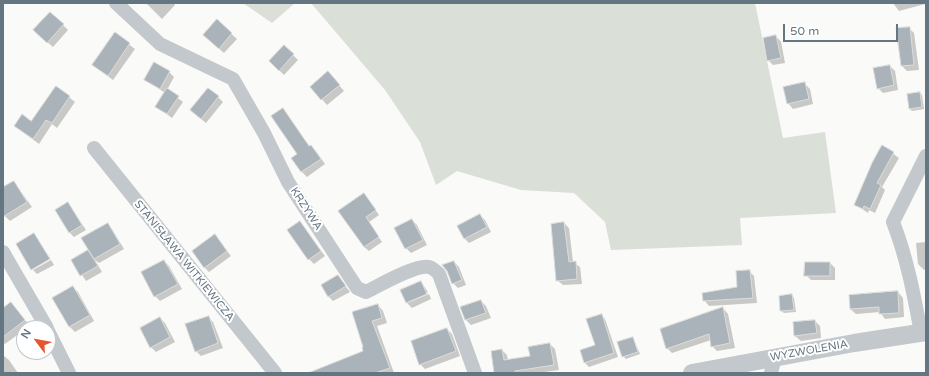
<!DOCTYPE html>
<html>
<head>
<meta charset="utf-8">
<style>
	body { margin:0 }
	#map { position:relative; width:929px; height:376px; overflow:hidden; background:#fafaf8; font-family:"Varela Round",sans-serif }
	canvas { display:block }
	.frame { position:absolute; inset:0; border:4px solid #657683; pointer-events:none }
	.north { position:absolute; left:16px; top:320px; width:40px; height:40px; box-sizing:border-box; background:#fff; border:1px solid #c1c8cd; border-radius:50%; rotate:302deg; font-size:11px; font-weight:700; line-height:16px; text-align:center; color:#657683 }
	.north::after { content:''; display:block; margin:auto; width:14px; height:18px; background:#e4572e; clip-path:polygon(50% 0,100% 100%,50% 72%,0 100%) }
	.scale { position:absolute; left:783px; top:24px; width:115px; height:18px; box-sizing:border-box; border:2px solid #657683; border-top:0; padding-left:5px; font-size:12px; line-height:14px; white-space:nowrap; color:#657683; -webkit-text-stroke:3px #fff; paint-order:stroke }
</style>
</head>
<body>
<div id="map">
<canvas width="929" height="376"></canvas>
<div class="frame"></div>
<div class="north">N</div>
<div class="scale">50 m</div>
</div>
<script>
const ctx = document.querySelector('canvas').getContext('2d');
ctx.lineJoin = 'round';
function paint(path, color) { ctx.fillStyle = color; ctx.fill(path, 'evenodd'); }
function strokePath(path, color, width, dash) { ctx.strokeStyle = color; ctx.lineWidth = width; ctx.lineCap = dash ? 'butt' : 'round'; ctx.setLineDash(dash || []); ctx.stroke(path); }
function drawText(font, color, halo, rows, align = 'center') {
  ctx.font = font + ' "Varela Round",sans-serif'; ctx.lineWidth = 4; ctx.setLineDash([]); ctx.textBaseline = 'middle'; ctx.strokeStyle = halo; ctx.fillStyle = color; for (const [text, x, y, turn = 0] of rows) {
    ctx.save(); ctx.translate(x, y); ctx.rotate((+turn || 0) * Math.PI / 180); ctx.textAlign = isNaN(turn) ? turn : align; if (halo) ctx.strokeText(text, 0, 0); ctx.fillText(text, 0, 0); ctx.restore();
  }
}
paint(new Path2D(`
	M243 3H295L272 23Z
	M311 3H755L783 138 825 132 836 213 740 218 742 245 611 250 605 222 574 193 521 190 457 171 436 185 420 142 385 90Z`), '#dadfd7');
paint(new Path2D(`
	M146 3H173L175 5 162 19Z
	M893 3H925V4L899 11Z
	M217 21 237 39 224 53 209 40Z
	M63 25 68 30 53 47 39 35Z
	M909 28 914 33 919 70 907 71 902 66 897 29Z
	M115 34 135 49 113 80 93 65Z
	M776 36 781 42 785 63 773 65 768 60Z
	M284 46 298 60 284 75 270 61Z
	M890 66 895 71 898 90 883 93 878 88Z
	M169 72 174 77 167 90 183 102 172 118 156 106 165 93 145 79Z
	M333 78 344 91 327 105 311 87Z
	M805 84 810 89 813 104 793 109 788 103Z
	M56 87 75 102 57 128 52 124 39 144 15 126 32 122Z
	M920 93 922 95 924 109 912 111 910 109 908 95Z
	M218 97 223 102 206 123 196 115Z
	M283 110 310 147 311 146 316 151 325 164 307 177 302 172 299 154Z
	M883 146 899 158 882 187 885 190 875 213 869 210 868 213 855 204Z
	M14 182 32 207 10 221 3 214V189Z
	M364 194 379 215 369 222 382 242 369 251 364 247Z
	M68 203 86 230 74 237 69 232Z
	M480 215 485 220 491 232 469 243 464 238Z
	M412 220 417 225 427 245 411 253 406 248Z
	M300 223 325 256 314 264 309 259Z
	M564 223 569 228 573 262 580 267 582 284 563 285 557 280Z
	M107 224 112 229 124 249 99 263 95 260 102 272 86 281 72 260 88 251 92 255Z
	M34 235 50 258 32 268Z
	M219 241 231 256 209 272 204 267Z
	M926 242V269L924 270 918 264 916 243Z
	M51 260 54 265 37 274 33 270Z
	M164 261 169 266 182 289 160 301 155 296Z
	M454 262 459 267 466 285 458 288 453 283Z
	M830 263 835 268V280H811L806 275Z
	M749 271 754 276 757 303 709 306 704 300 739 288Z
	M338 276 350 292 333 301 328 296Z
	M421 282 428 292 407 301V303L401 291Z
	M73 287 78 292 94 321 75 332 70 327 54 298Z
	M898 292 903 298 904 317 885 319 880 312 856 314 850 309Z
	M429 294 431 299 412 308 407 303Z
	M792 295 794 298 796 312 784 313 781 311Z
	M481 301 486 306 491 318 471 325 466 320 461 308Z
	M11 303 30 326 24 328V330L5 344 3 342V309Z
	M378 305 383 311 387 323 377 326 394 373H321L364 351 365 347 353 313Z
	M723 308 728 314 735 348 717 351 712 346 711 340 672 353 667 348Z
	M601 315 605 319 618 357 589 367 585 363 596 346Z
	M208 317 213 322 223 348 201 356 196 351Z
	M160 318 165 323 175 342 156 352 151 347Z
	M815 321 820 326 821 338 801 341 795 336Z
	M447 329 452 334 460 356 425 369 420 364Z
	M633 338 640 354 626 359 623 356Z
	M550 344 555 349 559 370 537 373H495L502 350 507 355 508 360 531 357Z
	M3 355 9 360 18 373H3Z`), '#0003');
const building = new Path2D(`
	M50 12 64 24 47 43 33 30Z
	M217 19 232 33 219 49 203 35Z
	M910 27 914 65 901 66 896 28Z
	M115 32 130 43 108 76 92 65Z
	M776 35 781 58 767 61 763 38Z
	M284 45 294 54 279 71 269 61Z
	M154 62 170 71 160 89 144 80Z
	M890 65 894 85 877 89 873 68Z
	M328 71 340 85 321 100 310 87Z
	M805 82 809 99 787 104 783 87Z
	M56 86 70 96 52 123 46 120 33 139 14 126 22 114 31 121Z
	M167 88 179 96 167 114 155 107Z
	M208 88 219 96 201 119 190 110Z
	M920 92 922 107 909 109 907 94Z
	M283 108 309 146 311 145 321 159 301 172 291 158 297 154 271 116Z
	M882 145 894 152 877 183 881 185 870 209 864 206 863 209 854 205 872 163Z
	M14 181 27 202 3 217V187Z
	M364 193 376 210 366 217 379 237 364 247 338 211Z
	M68 202 82 225 69 233 55 210Z
	M480 214 487 227 464 239 457 226Z
	M412 219 423 240 405 249 394 228Z
	M300 221 321 251 308 260 287 230Z
	M564 222 569 262 576 261 577 279 556 281 551 224Z
	M108 223 120 244 94 259 81 238Z
	M34 233 50 259 31 270 16 244Z
	M215 234 227 251 204 268 192 251Z
	M88 250 98 266 80 276 71 260Z
	M164 260 178 284 154 297 141 272Z
	M454 261 462 280 452 284 447 271 442 265Z
	M805 262H830V276H804Z
	M750 270 753 298 703 301 702 293 737 287 736 271Z
	M338 275 346 286 328 297 321 285Z
	M421 281 427 294 406 303 400 290Z
	M73 286 90 315 69 327 52 298Z
	M898 291 899 313 879 314V307L850 309 849 295Z
	M792 294 794 310 780 311 779 296Z
	M481 300 486 313 465 320 460 307Z
	M11 302 25 320 3 337V308Z
	M378 304 382 318 372 321 390 368 375 373H308L363 351 362 347H363L352 312Z
	M723 307 730 343 711 347 709 334 666 349 660 329Z
	M602 314 614 353 584 363 580 350 595 345 586 319Z
	M209 316 218 343 195 352 185 324Z
	M160 317 170 337 150 348 140 328Z
	M815 320 817 333 794 336 793 322Z
	M447 328 456 351 419 365 411 341Z
	M633 337 638 352 622 357 617 342Z
	M550 343 554 365 515 371V373H494L491 351 502 349 504 360 530 356 528 347Z`);
paint(building, '#aab3b9');
strokePath(building, '#dcdcda', 1);
strokePath(new Path2D(`
	M116 3 160 44 233 79 264 133 288 182 357 288 366 292C378 286 416 264 429 267 433 268 436 271 439 274L475 373
	M94 148 275 373
	M3 252 47 328
	M48 331 69 373
	M921 333C914 295 907 258 893 222L926 156
	M771 373 775 357`), '#c3c8cc', 14);
strokePath(new Path2D(`
	M692 373 854 343 926 332`), '#c3c8cc', 18);
drawText('11px', '#657683', '#fff', [
	["KRZYWA",306,209,57],
	["STANISŁAWA WITKIEWICZA",184,261,51],
	["WYZWOLENIA",809,351,-10]
]);
</script>
</body>
</html>
